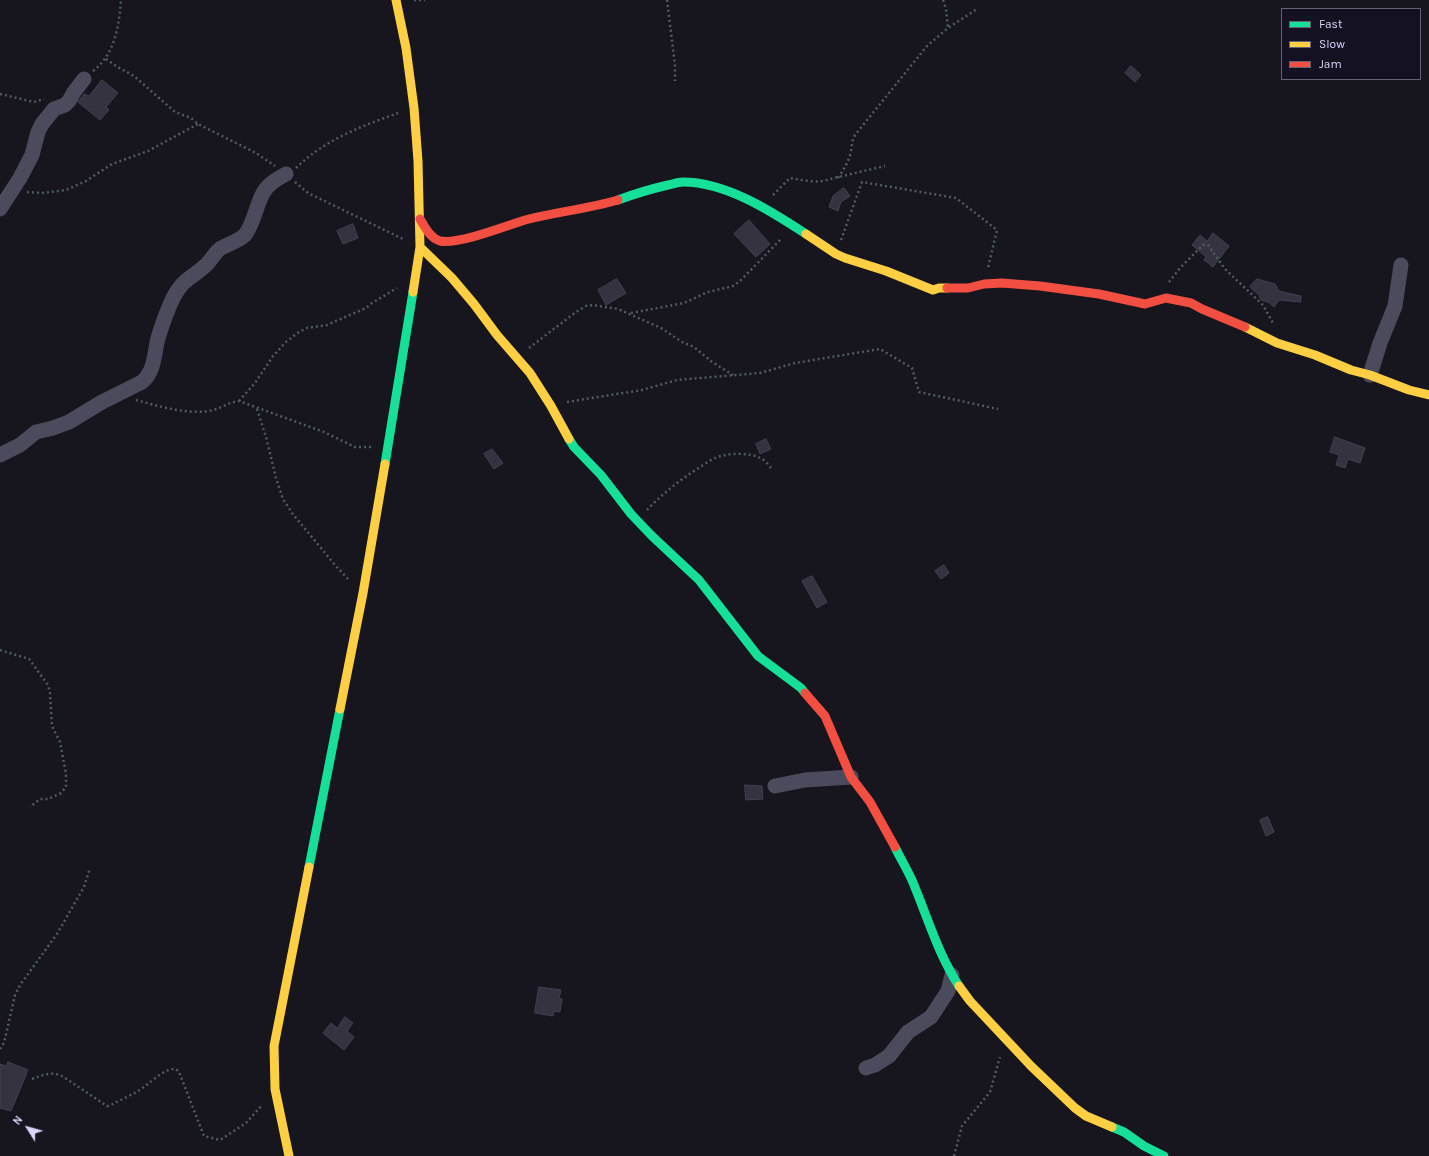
<!DOCTYPE html>
<html>
<head>
<meta charset="utf-8">
<style>
	body { margin:0 }
	#map { position:relative; width:1429px; height:1156px; overflow:hidden; background:#17151e; font-family:Karla,sans-serif }
	canvas { display:block }
	.legend { position:absolute; left:1281px; top:8px; width:140px; height:72px; box-sizing:border-box; background:#141122; border:1px solid #646078; margin:0; padding:5px 7px; list-style:none; font-size:12px; color:#dbd7fa }
	.legend li { display:flex; align-items:center; gap:8px; height:20px }
	.legend b { width:20px; border:1px solid #646078 }
	.north { position:absolute; left:8px; top:1108px; width:40px; height:40px; -webkit-text-stroke:3px #141122; paint-order:stroke; rotate:307deg; font-size:11px; font-weight:700; line-height:16px; text-align:center; color:#dbd7fa }
	.north::after { content:''; display:block; margin:auto; width:14px; height:18px; background:#dbd7fa; clip-path:polygon(50% 0,100% 100%,50% 72%,0 100%) }
</style>
</head>
<body>
<div id="map">
<canvas width="1429" height="1156"></canvas>
<ul class="legend">
<li><b style="height:5px;background:#16e098"></b>Fast</li>
<li><b style="height:5px;background:#ffcf43"></b>Slow</li>
<li><b style="height:5px;background:#f24e42"></b>Jam</li>
</ul>
<div class="north">N</div>
</div>
<script>
const ctx = document.querySelector('canvas').getContext('2d');
ctx.lineJoin = 'round';
function paint(path, color) { ctx.fillStyle = color; ctx.fill(path, 'evenodd'); }
function strokePath(path, color, width, dash) { ctx.strokeStyle = color; ctx.lineWidth = width; ctx.lineCap = dash ? 'butt' : 'round'; ctx.setLineDash(dash || []); ctx.stroke(path); }
const building = new Path2D(`
	M1131 66 1141 75 1135 82 1125 73Z
	M102 80 118 93 106 107 109 110 100 120 78 102 84 94 89 96Z
	M844 188 850 196 841 202 838 211 829 207 833 196Z
	M749 220 770 244 756 257 734 234Z
	M353 224 358 238 343 244 337 231Z
	M1213 233 1229 246 1213 267 1204 260 1206 257 1192 245 1200 235 1207 241Z
	M617 279 626 293 606 305 598 290Z
	M1257 279 1275 284 1279 291 1301 296V302L1279 300 1274 307 1268 302 1261 300 1259 295 1250 287Z
	M1335 437 1365 448 1360 463 1348 459 1345 468 1336 465 1339 455 1330 452Z
	M766 439 771 449 760 454 756 444Z
	M492 449 503 463 494 469 484 454Z
	M944 565 949 573 941 579 935 571Z
	M812 576 827 602 817 608 802 581Z
	M745 785 762 786 763 799 746 800Z
	M1268 817 1274 832 1266 836 1260 820Z
	M539 987 561 990 559 998 562 999 560 1012 554 1011 553 1016 535 1013Z
	M345 1017 353 1023 347 1031 354 1037 344 1050 323 1033 331 1023 337 1028Z
	M8 1062 28 1070 11 1111 0 1108V1064L6 1066Z`);
paint(building, '#353340');
strokePath(building, '#434151', 1);
strokePath(new Path2D(`
	M414 0H425
	M667 0 675 65V81
	M943 0 946 9 948 28
	M106 59 116 66 134 76 175 112 191 118 198 124 256 153 275 166
	M93 71C115 54 119 26 121 0
	M0 94 34 102 44 99
	M296 168C324 140 362 126 398 113
	M838 178C844 169 849 161 851 151 852 145 852 140 855 135L927 46 948 28 977 9
	M295 182 308 193 403 239
	M27 192 42 193 66 190 86 181 112 164 148 151 198 124
	M773 195 790 178C803 180 818 184 830 179L885 166
	M841 240 862 182 956 198 997 230 988 268
	M1169 282 1180 268 1203 245H1208L1225 269 1263 305 1273 323
	M631 313 684 303 708 292 733 286 739 282 782 238
	M529 348 576 312 586 306 593 305 618 309 661 328 682 342 694 347 712 362 733 375
	M136 400C158 406 191 416 213 410 222 408 229 402 239 401L324 432 355 447H372
	M239 401 255 383 273 356 286 342 299 332 307 328 327 325 366 308 372 303 397 288
	M567 402 642 390 677 380 760 373 795 363 880 349 912 368 919 392 998 409
	M257 409 266 437 276 478 283 499 292 513 335 565 349 580
	M647 510C663 493 680 480 700 467 705 464 710 460 715 458 726 453 750 452 760 458 765 460 768 464 771 468
	M0 650 29 659 48 685 50 693 52 726 60 742 66 774V787L61 793 48 799H40L30 807
	M0 1049 4 1043 15 995 20 985 57 934 84 887 90 868
	M32 1079C43 1075 51 1071 62 1076L107 1106H109C119 1101 129 1096 138 1091 149 1085 163 1068 176 1069L179 1072 204 1136 220 1140 246 1123 262 1105
	M954 1156 962 1126 990 1092 1000 1057`), '#4f5b65', 2.5, [2, 3]);
strokePath(new Path2D(`
	M0 209 20 178 32 155 38 132 42 124 54 109 65 105 69 101 74 92 84 79
	M1370 375 1380 343 1395 306 1401 265
	M0 455 20 445 36 432 53 428 69 422 102 402 142 382C155 371 154 354 158 338 162 325 167 311 173 298 183 279 190 279 205 266 211 261 214 253 221 248 228 244 239 241 245 235 254 223 256 206 263 193 268 184 277 179 286 174
	M775 786 805 780 851 777
	M866 1068 875 1065 889 1056 908 1032 931 1017 948 991 952 975`), '#4c4b5d', 15);
strokePath(new Path2D(`
	M618 200C634 194 651 189 668 185 673 184 678 182 683 182 726 182 771 211 806 234
	M569 439 574 447 601 475 631 514 652 536 699 580 758 656 801 688 805 693
	M385 464 413 292
	M895 847C901 860 909 872 914 885 928 919 939 956 959 986
	M309 867 340 709
	M1112 1127 1124 1132 1144 1146 1164 1156`), '#16e098', 9);
strokePath(new Path2D(`
	M396 0 406 48 414 108 418 161 420 247 413 292
	M806 234 836 254 845 258 886 271 933 290 939 288H947
	M420 247 452 278 474 304 497 335 530 373 551 406 569 439
	M1245 327 1277 343 1315 355 1351 370 1370 375 1409 390 1429 395
	M340 709 363 593 385 464
	M959 986 970 1001 1031 1066 1075 1108 1086 1116 1112 1127
	M289 1156 275 1089 274 1046 309 867`), '#ffcf43', 9);
strokePath(new Path2D(`
	M420 219C425 227 430 238 440 241 458 245 506 226 525 220 556 212 587 209 618 200
	M947 288H968L984 284 1002 283 1040 286 1099 294 1145 304 1166 298 1191 303 1202 309 1245 327
	M805 693 825 716 851 777 870 802 895 847`), '#f24e42', 9);
</script>
</body>
</html>
